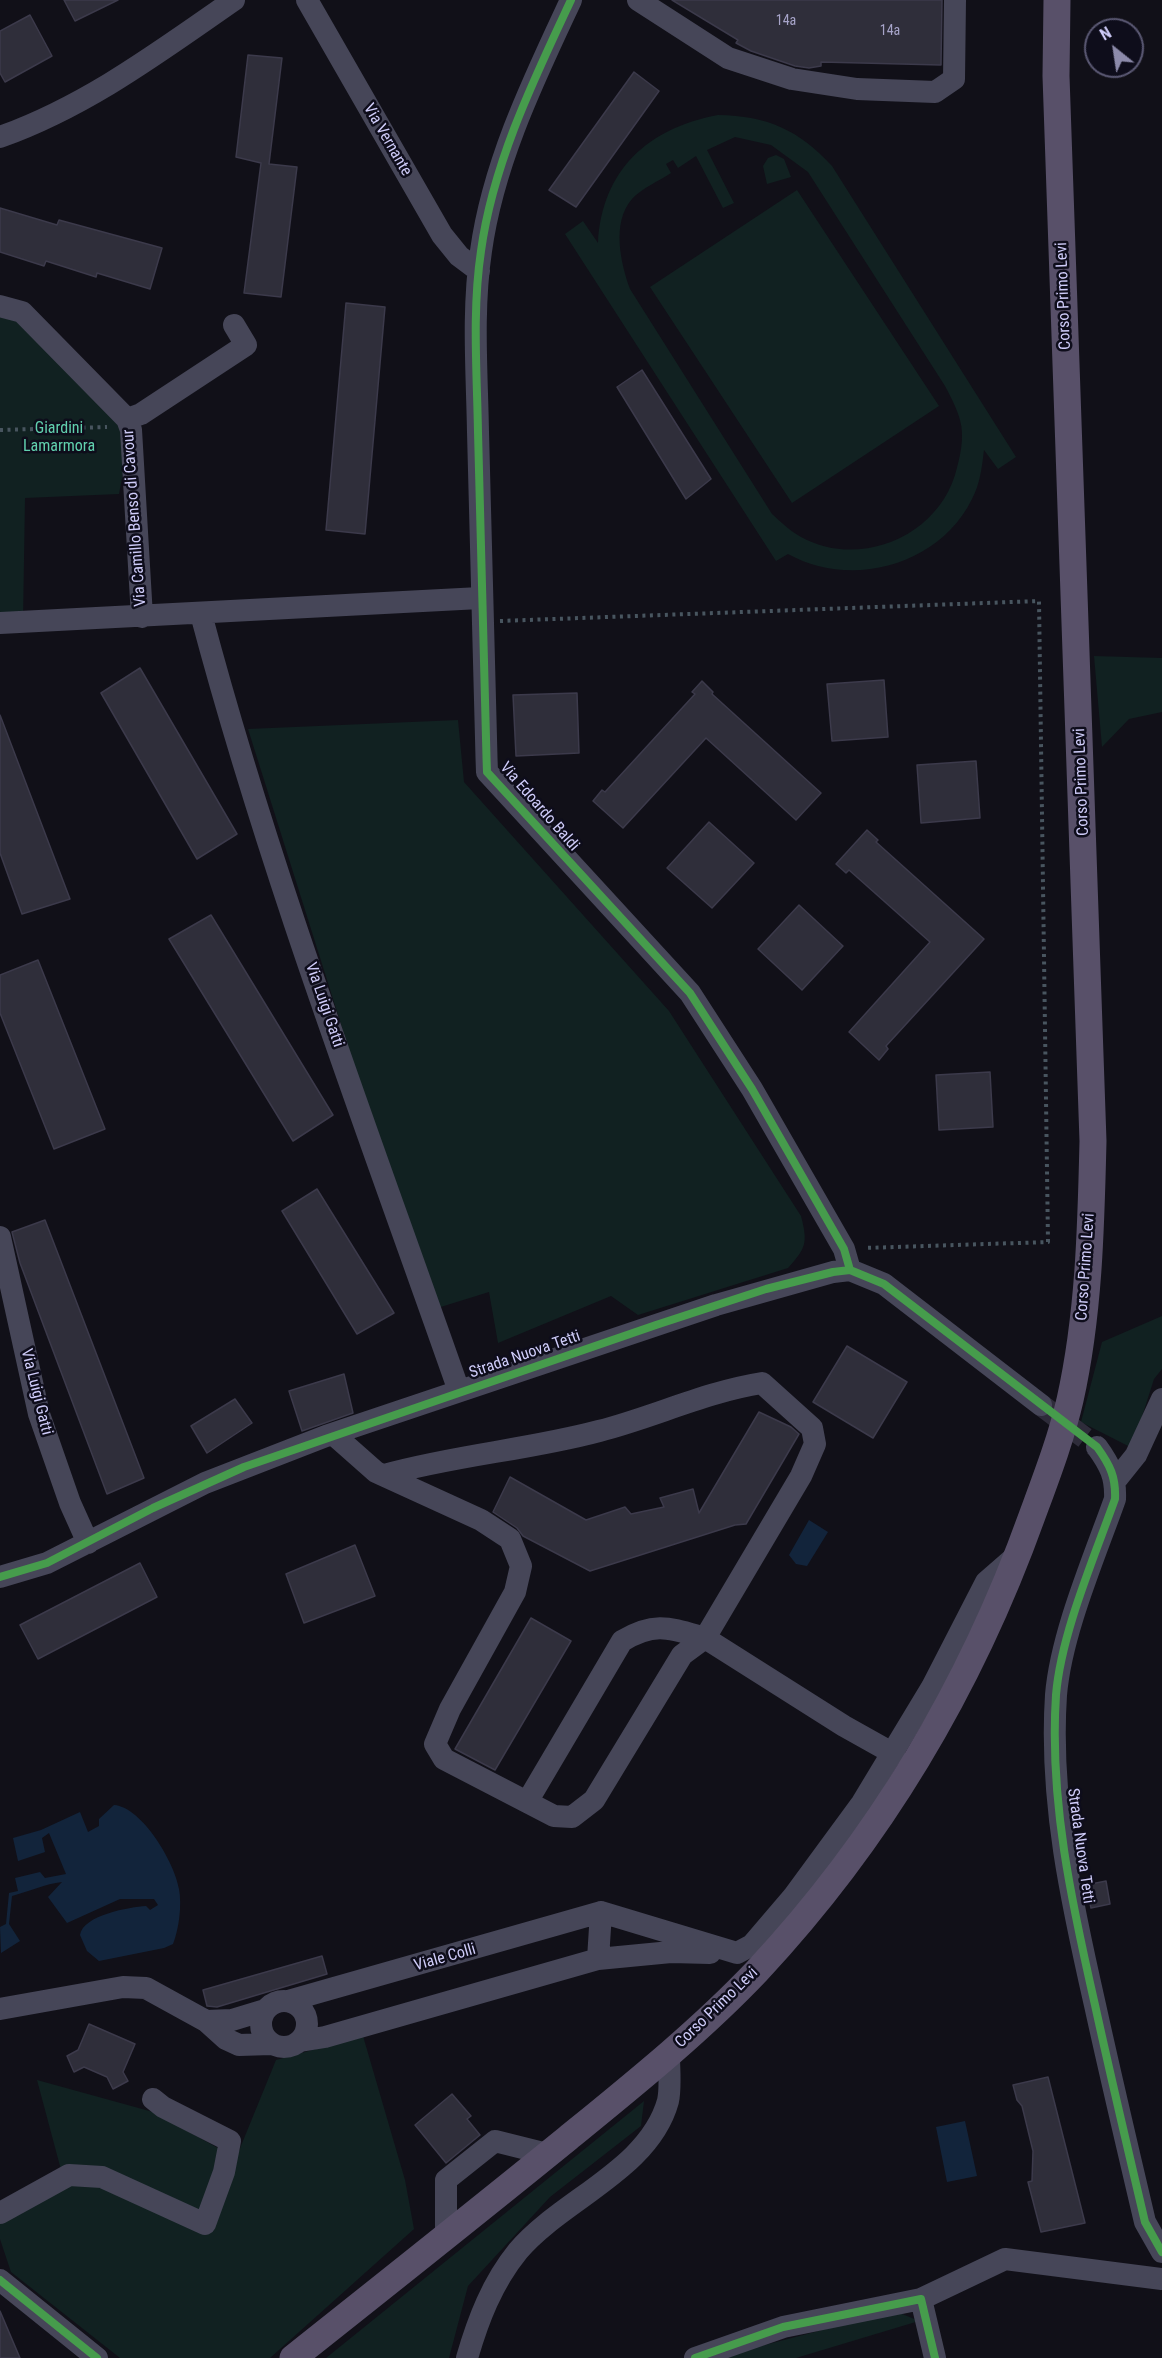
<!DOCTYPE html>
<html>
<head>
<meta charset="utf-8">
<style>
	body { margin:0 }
	#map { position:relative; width:1162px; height:2358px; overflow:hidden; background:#111018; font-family:"Roboto Condensed",sans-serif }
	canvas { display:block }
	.north { position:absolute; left:1084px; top:18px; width:60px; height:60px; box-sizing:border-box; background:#0e0d1b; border:2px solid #5b5974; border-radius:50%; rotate:330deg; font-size:16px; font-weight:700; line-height:24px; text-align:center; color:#cfccf9 }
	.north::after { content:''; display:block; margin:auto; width:21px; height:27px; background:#8c8aaa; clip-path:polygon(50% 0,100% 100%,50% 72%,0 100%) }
</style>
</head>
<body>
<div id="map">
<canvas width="1162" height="2358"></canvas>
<div class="north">N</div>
</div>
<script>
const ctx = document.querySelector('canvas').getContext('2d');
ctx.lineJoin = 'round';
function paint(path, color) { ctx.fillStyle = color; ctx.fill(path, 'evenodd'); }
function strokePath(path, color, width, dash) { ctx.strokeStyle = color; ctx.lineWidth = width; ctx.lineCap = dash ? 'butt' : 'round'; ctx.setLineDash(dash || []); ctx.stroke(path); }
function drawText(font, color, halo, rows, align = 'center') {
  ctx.font = font + ' "Roboto Condensed",sans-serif'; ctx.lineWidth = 5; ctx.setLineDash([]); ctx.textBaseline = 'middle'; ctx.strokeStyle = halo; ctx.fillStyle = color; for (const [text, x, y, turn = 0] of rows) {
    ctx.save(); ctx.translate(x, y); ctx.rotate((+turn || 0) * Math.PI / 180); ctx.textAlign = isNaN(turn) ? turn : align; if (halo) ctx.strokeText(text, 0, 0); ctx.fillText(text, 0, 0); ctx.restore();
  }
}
paint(new Path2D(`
	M718 115C768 116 799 130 832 166L1016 457 998 469 984 450C982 467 980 484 972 499 939 566 851 589 788 554L776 561 565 234 583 221 598 243C602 170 648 128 718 115ZM735 137 771 145 808 172 945 386C951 397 957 409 960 420 965 438 960 457 955 475 936 537 859 569 801 537 790 531 781 522 772 514L630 289C621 264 611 223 632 199 642 188 659 181 671 173L666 164 673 160 678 168 696 156 723 208 734 203 707 150Z
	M776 155 784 159 791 177 767 184 763 166 768 158Z
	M797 190 939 406 792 503 650 287Z
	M0 312 29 319 131 430 119 494 25 498 23 622 0 623Z
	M1094 656 1162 658V712L1129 719 1102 747Z
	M458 720 464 782 669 1011 801 1216C808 1243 806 1248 788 1268L638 1315 611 1296 498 1343 489 1292 431 1310 248 729Z
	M1162 1316V1369L1154 1379 1132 1448 1081 1422 1102 1342Z
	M363 2036 405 2180 414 2229 270 2358H120L11 2272 0 2239V2219L64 2181 37 2080 153 2112 236 2158 276 2060Z
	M644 2101 641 2126 550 2197 468 2286 449 2358H326Z
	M895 2311 919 2321 796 2358H715Z`), '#112121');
paint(new Path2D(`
	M809 1520 828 1532 807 1566 796 1564 789 1555Z
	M114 1805C142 1807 175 1863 179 1889 182 1905 179 1929 173 1944L164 1948 99 1961 87 1951 80 1935C83 1915 130 1907 146 1906L150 1910 158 1905 154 1899H120L67 1923 48 1897 62 1882C45 1884 30 1891 12 1896L9 1924 20 1941 1 1953 0 1927 6 1924 9 1893 18 1891 15 1878 40 1872 45 1878 66 1874 49 1833 42 1838 45 1852 18 1861 13 1838 41 1830 80 1812 88 1832 99 1826V1819Z
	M965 2121 977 2176 947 2182 936 2127Z`), '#12243b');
const building = new Path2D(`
	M64 0H118L75 21Z
	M672 0H942L941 65 821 62V66L809 68 795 66 751 51 736 43 738 40Z
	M30 15 52 56 5 82 0 73V31Z
	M248 55 282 58 269 164 297 167 281 297 244 293 261 163 236 157Z
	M634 72 659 91 576 207 549 190Z
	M0 208 57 225 59 220 162 248 150 289 97 273 96 277 46 261 44 266 0 252Z
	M346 303 385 307 365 534 326 530Z
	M642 370 711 479 686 499 617 387Z
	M140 668 237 834 197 859 101 693Z
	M884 680 888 737 832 741 827 684Z
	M702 681 713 692 712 694 821 793 796 820 706 738 623 828 593 801 602 790 605 792 695 694 692 692Z
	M577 693 579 753 516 756 513 695Z
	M0 715 70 899 22 914 0 853Z
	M976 761 980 818 921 823 917 765Z
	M709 822 754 863 712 908 667 868Z
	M867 830 878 840 876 842 984 939 886 1046 888 1049 879 1060 849 1032 930 942 849 870 846 873 836 864Z
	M799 905 843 946 802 990 758 949Z
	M211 915 333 1115 293 1141 169 939Z
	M38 960 105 1129 54 1149 0 1013V975Z
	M990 1072 993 1127 939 1130 936 1075Z
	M317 1189 394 1313 357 1334 282 1211Z
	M45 1220 144 1478 107 1494 20 1263 12 1232Z
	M847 1346 907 1382 873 1438 813 1402Z
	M344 1374 353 1413 302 1431 289 1391Z
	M235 1399 252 1423 207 1453 191 1426Z
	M759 1412 791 1427 799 1434 746 1524 735 1525 590 1571 523 1536 517 1528 493 1512 510 1477 586 1520 625 1507 631 1514 664 1507 660 1498 693 1489 699 1513Z
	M355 1545 375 1596 304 1623 286 1574Z
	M140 1563 157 1597 38 1659 20 1625Z
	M531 1618 571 1641 495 1770 455 1749Z
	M1106 1881 1110 1904 1091 1908 1086 1885Z
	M322 1956 327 1974 217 2007 207 2006 203 1990Z
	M89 2024 135 2044 123 2072 128 2081 113 2089 107 2077 84 2067 74 2072 67 2056 78 2050Z
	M1048 2077 1085 2223 1041 2232 1028 2182 1032 2181 1033 2151 1022 2106 1017 2100 1013 2085Z
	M452 2094 471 2116 467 2119 480 2135 446 2163 415 2125Z
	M0 2311 20 2358H0Z`);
paint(building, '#2f2e3a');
strokePath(building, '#3c3a4b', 1.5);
strokePath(new Path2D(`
	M1041 1405 1097 1447`), '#2e2c3a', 22, [22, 11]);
strokePath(new Path2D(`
	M0 430 107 427
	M500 621 1039 601 1048 1242 864 1248`), '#48555f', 4, [3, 4.5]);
strokePath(new Path2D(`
	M307 0 442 235 459 256 479 271
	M571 0C534 79 493 163 481 251 472 311 477 372 478 432 480 546 483 659 487 772L690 993 752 1089 844 1249 850 1270
	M638 0 728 58 792 79 857 89 935 92 954 79 955 0
	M0 137C87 106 159 52 234 0
	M0 306 22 312 127 419 131 430 142 617
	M127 419 141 414 246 345 234 325
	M201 614C271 878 369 1134 459 1391
	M0 623 480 598
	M0 1237 39 1414 70 1503 88 1543
	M333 1434 376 1472 481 1520 510 1539 521 1566 515 1592 450 1709 435 1744 444 1759 554 1816 572 1817 594 1800 682 1655 705 1638 844 1726 894 1754
	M1097 1447C1110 1465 1116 1477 1115 1499 1094 1558 1061 1634 1056 1695 1049 1800 1072 1904 1095 2005 1111 2078 1128 2150 1145 2222L1162 2252
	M384 1475C455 1455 528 1450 599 1431 654 1417 705 1392 762 1383L812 1428 815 1444 801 1476 705 1638C670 1628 655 1621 622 1641L527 1802
	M1116 1480 1136 1455 1162 1399
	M0 1577 47 1563 205 1483 326 1436 716 1305 833 1272 850 1270 884 1284 1041 1405
	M601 1912 737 1953 752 1945 793 1897 862 1803 932 1687 986 1582 1017 1555
	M598 1959 671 1952 710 1953
	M261 2024a23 23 0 1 1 46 0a23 23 0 1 1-46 0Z
	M288 2001 601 1912 598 1959 325 2037 300 2041
	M0 2009 123 1987 146 1988 206 2021 226 2039 239 2045 271 2044
	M206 2021 232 2020 265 2010
	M0 2213 69 2175 102 2177 205 2224 224 2172 230 2141 163 2107 153 2099
	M446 2236V2180L495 2141 547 2154
	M0 2280 97 2358
	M921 2299 935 2358
	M467 2358C478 2320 492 2283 518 2251 562 2199 649 2170 668 2101 671 2087 669 2070 669 2055
	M695 2358 783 2327 921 2299 1005 2259 1162 2279`), '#464658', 22);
strokePath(new Path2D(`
	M293 2358C385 2285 477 2212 568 2138 633 2085 699 2032 757 1971 880 1839 971 1686 1032 1516 1046 1478 1061 1439 1070 1400 1089 1315 1091 1227 1093 1141L1056 76 1057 0`), '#585069', 27);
strokePath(new Path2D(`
	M571 0C534 79 493 163 481 251 472 311 477 372 478 432 480 546 483 659 487 772L690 993 752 1089 844 1249 850 1270
	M0 1577 47 1563 153 1508 244 1467 656 1325 766 1289 833 1272 850 1270 884 1284 1097 1447C1110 1465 1116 1477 1115 1499 1094 1558 1061 1634 1056 1695 1049 1800 1072 1904 1095 2005 1111 2078 1128 2150 1145 2222L1162 2252
	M0 2280 97 2358
	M695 2358 783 2327 921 2299 935 2358`), '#469c4c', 8);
drawText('14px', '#a7a4c9', null, [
	["14a",786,21],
	["14a",890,31]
]);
drawText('16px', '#cfccf9', '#0e0d1b', [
	["Via Vernante",387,140,60],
	["Corso Primo Levi",1064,296,-92],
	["Via Camillo Benso di Cavour",135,518,-94],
	["Corso Primo Levi",1082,782,-92],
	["Via Edoardo Baldi",539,807,49],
	["Via Luigi Gatti",324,1005,71],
	["Corso Primo Levi",1086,1267,-86],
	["Strada Nuova Tetti",525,1355,-19],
	["Via Luigi Gatti",36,1392,76],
	["Strada Nuova Tetti",1080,1846,82],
	["Viale Colli",445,1958,-16],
	["Corso Primo Levi",717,2008,-44]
]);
drawText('16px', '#61d0ae', '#0e0d1b', [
	["Giardini",59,429],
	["Lamarmora",59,447]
]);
</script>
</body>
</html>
